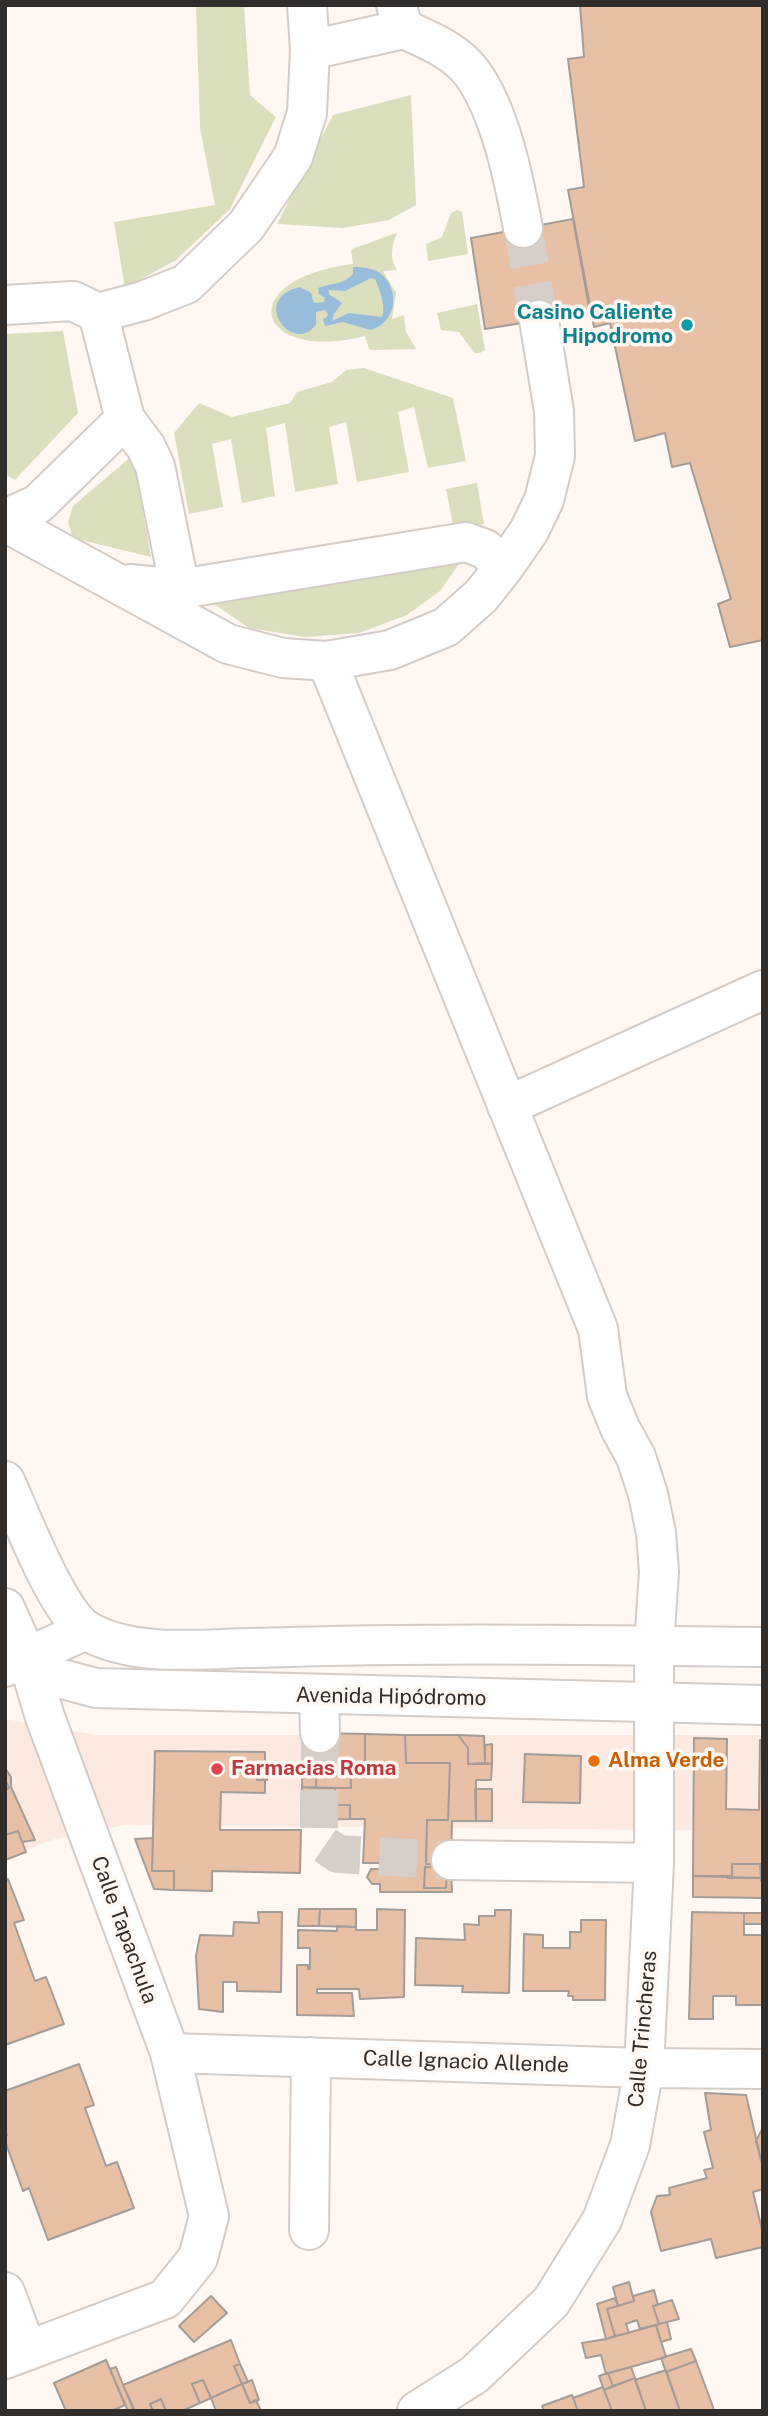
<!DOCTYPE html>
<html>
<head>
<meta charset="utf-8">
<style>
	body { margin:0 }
	#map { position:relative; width:768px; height:2416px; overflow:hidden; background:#fff7f1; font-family:"Public Sans",sans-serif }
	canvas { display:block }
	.frame { position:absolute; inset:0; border:7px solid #302d2b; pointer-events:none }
</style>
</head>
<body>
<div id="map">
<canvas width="768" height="2416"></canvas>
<div class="frame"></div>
</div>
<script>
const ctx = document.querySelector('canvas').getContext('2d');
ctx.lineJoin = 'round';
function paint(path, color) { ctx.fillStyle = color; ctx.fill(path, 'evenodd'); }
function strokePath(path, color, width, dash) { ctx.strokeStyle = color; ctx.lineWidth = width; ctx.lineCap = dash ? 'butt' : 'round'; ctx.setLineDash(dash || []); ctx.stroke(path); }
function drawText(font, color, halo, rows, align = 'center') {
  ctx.font = font + ' "Public Sans",sans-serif'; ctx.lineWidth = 7; ctx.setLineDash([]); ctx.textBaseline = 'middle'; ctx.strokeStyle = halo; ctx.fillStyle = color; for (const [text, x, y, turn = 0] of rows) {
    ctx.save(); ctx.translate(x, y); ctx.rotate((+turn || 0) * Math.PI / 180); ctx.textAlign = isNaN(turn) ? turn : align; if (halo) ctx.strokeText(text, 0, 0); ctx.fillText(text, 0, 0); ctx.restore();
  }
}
paint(new Path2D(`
	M5 1719 96 1735H763V1831L125 1825 55 1839 5 1858Z`), '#fceae0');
paint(new Path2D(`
	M196 5H244L250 95 276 117 230 209 176 260 125 288 114 222 215 205 200 128Z
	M411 95 416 205 389 220 343 228 277 224 333 115Z
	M457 210 462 212 468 254 428 261 426 244 442 237 451 213Z
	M397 233C392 245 389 258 397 270L383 271 396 293 392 319 404 315 406 332 416 349 372 350 369 349 365 336C255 364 231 279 353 264L351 250 354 248C369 244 382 237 397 233Z
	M477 304 485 350 480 353H474L459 332 441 330 437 313Z
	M63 331 78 413 15 480 5 474V334Z
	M364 368 453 398 466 461 428 468 414 407 398 412 409 472 357 482 346 422 329 427 338 484 295 492 285 423 266 428 275 496 242 503 231 439 212 444 223 507 189 514 174 433 199 403 232 417 290 403 297 392 332 382 346 370Z
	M133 455 151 557 73 538 68 522 73 506Z
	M477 483 484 524 454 530 446 489Z
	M464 557 440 591 407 615 359 633 305 637 249 628 214 604Z`), '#dbdfbe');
paint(new Path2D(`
	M353 267C362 267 373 268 380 273 401 290 397 323 370 330L343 322 325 326 323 319 327 317 328 314 325 310 316 312V324C295 357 248 299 300 287L311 293 314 303 324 302 325 298 319 294 318 288C331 283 343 285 353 274ZM371 278 375 279C380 290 386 306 382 317L349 313 332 321 334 314 342 303 330 295 328 290 345 291Z`), '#97bdda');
const building = new Path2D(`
	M580 5H763V640L730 647 718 604 731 599 690 463 672 467 665 433 635 441 610 323 594 327 568 190 584 187 568 59 584 57Z
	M573 219 590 312 485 329 471 238Z
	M303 1733H317L316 1788 302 1787Z
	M317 1733 365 1734V1763H350L351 1788H316Z
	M365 1734 405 1735 406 1763H450L448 1820H427L426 1858V1864L451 1865 452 1892H380V1884H372L367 1877 371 1869H380V1863H363L365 1819H350V1805H335V1788H351L350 1763H365ZM425 1867 447 1868 446 1888H424Z
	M405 1735H458L468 1748V1764H492L491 1780H476V1821H452L451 1865 426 1864 427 1820H448L450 1763H406Z
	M458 1735 484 1736 485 1763 468 1764V1748Z
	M694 1738 727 1739 726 1809 759 1810 760 1740H763V1864H732V1876H693Z
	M492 1744V1764L485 1763V1745Z
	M155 1751 265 1752V1765L257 1764V1780H265V1793L221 1792 220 1830H301L300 1873 212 1871V1891L174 1890V1871H152Z
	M525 1754 581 1756 580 1803 523 1802Z
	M257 1764 267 1765V1780H257Z
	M5 1768 11 1777V1787L35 1840 22 1842 18 1831 5 1835V1790L9 1788 5 1780Z
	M302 1787 335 1788V1805H350V1819L301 1820Z
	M475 1789H492V1821H476Z
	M18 1831 26 1852 5 1860V1835Z
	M153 1838 152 1871H174V1890L154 1889 135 1839Z
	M732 1864H760L761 1878H728L727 1876H732Z
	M425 1867 447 1868 446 1888H424Z
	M693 1876 761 1878V1881H763V1898L693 1897Z
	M8 1879 24 1920 14 1923 35 1981 46 1977 64 2024 5 2045V1880Z
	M299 1909H320L319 1926H298Z
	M320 1909H356V1927L319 1926Z
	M377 1909 405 1910 404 1997 360 1999 359 1989H317V1993H352L354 2016 297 2015V1965H308V1969H310V1948H298V1930L337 1931V1926L356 1927V1930H377Z
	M495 1910H511L509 1993 462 1992 463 1986 415 1985 416 1938 465 1940 464 1924 479 1925V1916H495Z
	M258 1912H282L281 1992 237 1991V1982H223V2012L199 2009 196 1956 200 1935 233 1936 234 1922 259 1923Z
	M692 1912 744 1913V1935H763V2005H736V1996H713V2019H689Z
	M744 1913H763V1924H744Z
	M581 1920H606L605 2000H573V1996H568L569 1991H523L524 1934 543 1935V1948H570V1932H581Z
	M79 2064 94 2105 85 2108 106 2166 117 2162 134 2208 48 2240 29 2188 23 2191 5 2141V2136L7 2135 5 2129V2091Z
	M705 2093 746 2095 763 2168V2189L753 2192 763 2234V2247L716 2258 711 2239 661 2251 651 2212 657 2196 670 2195 669 2188 707 2178 704 2170 713 2168 704 2132 711 2130Z
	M761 2131H763V2168L756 2141Z
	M629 2282 634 2301 618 2306 613 2287Z
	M654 2290 658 2305 653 2306 659 2324 640 2329 637 2320 626 2324 629 2333 615 2336 607 2309 634 2301 633 2296Z
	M211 2296 227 2313 194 2342 179 2326Z
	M615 2298 618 2306 607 2309 615 2336 606 2339 597 2304Z
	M672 2300 679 2319 659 2324 653 2306Z
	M667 2322 671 2339 661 2342 656 2325Z
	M656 2325 666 2357 606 2374 601 2355 586 2358 582 2343 606 2339Z
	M231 2340 240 2364 234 2366 242 2384 211 2398 203 2380 192 2384 200 2403 182 2411H166L161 2399 150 2404 153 2411H134L123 2385Z
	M691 2349 696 2361 666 2372 661 2358Z
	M106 2360 125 2405 112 2411H66L54 2383Z
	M696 2361 712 2404 714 2411H680L666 2372Z
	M240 2364 248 2382 242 2384 234 2366Z
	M116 2367 123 2385 134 2409 128 2411 110 2369Z
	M631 2367 635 2378 613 2386 608 2373Z
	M666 2370 680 2411H646L635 2380Z
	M608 2373 613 2386 604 2390 599 2376Z
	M635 2378 646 2411H612L604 2390Z
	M203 2380 211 2398 200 2403 192 2384Z
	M252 2380 259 2400 250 2403 242 2384Z
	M242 2384 250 2403 256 2400 261 2411H216L211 2398Z
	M603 2387 612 2411H578L573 2398Z
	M572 2395 578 2411H544L542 2406Z
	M161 2399 166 2411H153L150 2404Z`);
paint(building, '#e8c0a5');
strokePath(building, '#a49c97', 2);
strokePath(new Path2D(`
	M523 228 539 320
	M320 1733 319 1828 322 1843 338 1854 451 1860`), '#d6cfc9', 38, [38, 19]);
const minor = new Path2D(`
	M396 5 404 29C428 40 456 51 472 73 501 113 514 180 523 228
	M310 50 404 29
	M5 305 73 301 98 313 143 301 186 284 246 226 293 157 307 113 310 50 307 5
	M125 419 146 447 155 466 180 589
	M5 519 38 504 125 419 98 313
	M5 522 228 644 283 658 327 661 390 650 446 627 481 596 504 567 529 531 544 500 555 456 554 411 539 320
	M130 584 180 589 466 542 485 549 504 567
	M327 661 598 1329 607 1396 620 1428 636 1457 648 1494 656 1533 659 1572 654 1646V1863L644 2068 630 2145 602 2220 551 2302 474 2375 417 2411
	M507 1106 763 990
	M5 1667 86 1630
	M319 1695 320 1733
	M451 1860 654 1863
	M170 2053 644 2068 763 2069
	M309 2230 311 2057
	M5 2292 27 2351
	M5 2359 165 2299 198 2258 209 2216 170 2053 45 1717 27 1657`);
const major = new Path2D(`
	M5 1481C21 1515 58 1615 89 1632 136 1657 198 1649 250 1648 299 1647 349 1645 398 1645 520 1643 641 1646 763 1647
	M5 1608 27 1657 51 1676 96 1688 763 1705`);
strokePath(minor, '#d4ccc7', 42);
strokePath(major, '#d4ccc7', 42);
strokePath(minor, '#fff', 38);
strokePath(major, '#fff', 38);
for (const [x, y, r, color] of [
	[687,325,7,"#0f9aa8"],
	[594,1761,7,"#e8710a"],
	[217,1769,7,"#e0444e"]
]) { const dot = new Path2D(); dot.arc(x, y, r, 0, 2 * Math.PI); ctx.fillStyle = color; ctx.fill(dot); strokePath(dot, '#fff7f1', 2.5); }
drawText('bold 21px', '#0d838f', '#fff7f1', [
	["Casino Caliente",673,313],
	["Hipodromo",673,337]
], 'right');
drawText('21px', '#302d2b', '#fff7f1', [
	["Avenida Hipódromo",391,1697,1],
	["Calle Tapachula",124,1930,70],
	["Calle Trincheras",643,2029,-85],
	["Calle Ignacio Allende",466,2062,2]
]);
drawText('bold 21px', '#c56008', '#fff7f1', [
	["Alma Verde",608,1761]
], 'left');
drawText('bold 21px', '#be3a42', '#fff7f1', [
	["Farmacias Roma",231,1769]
], 'left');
</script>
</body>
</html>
